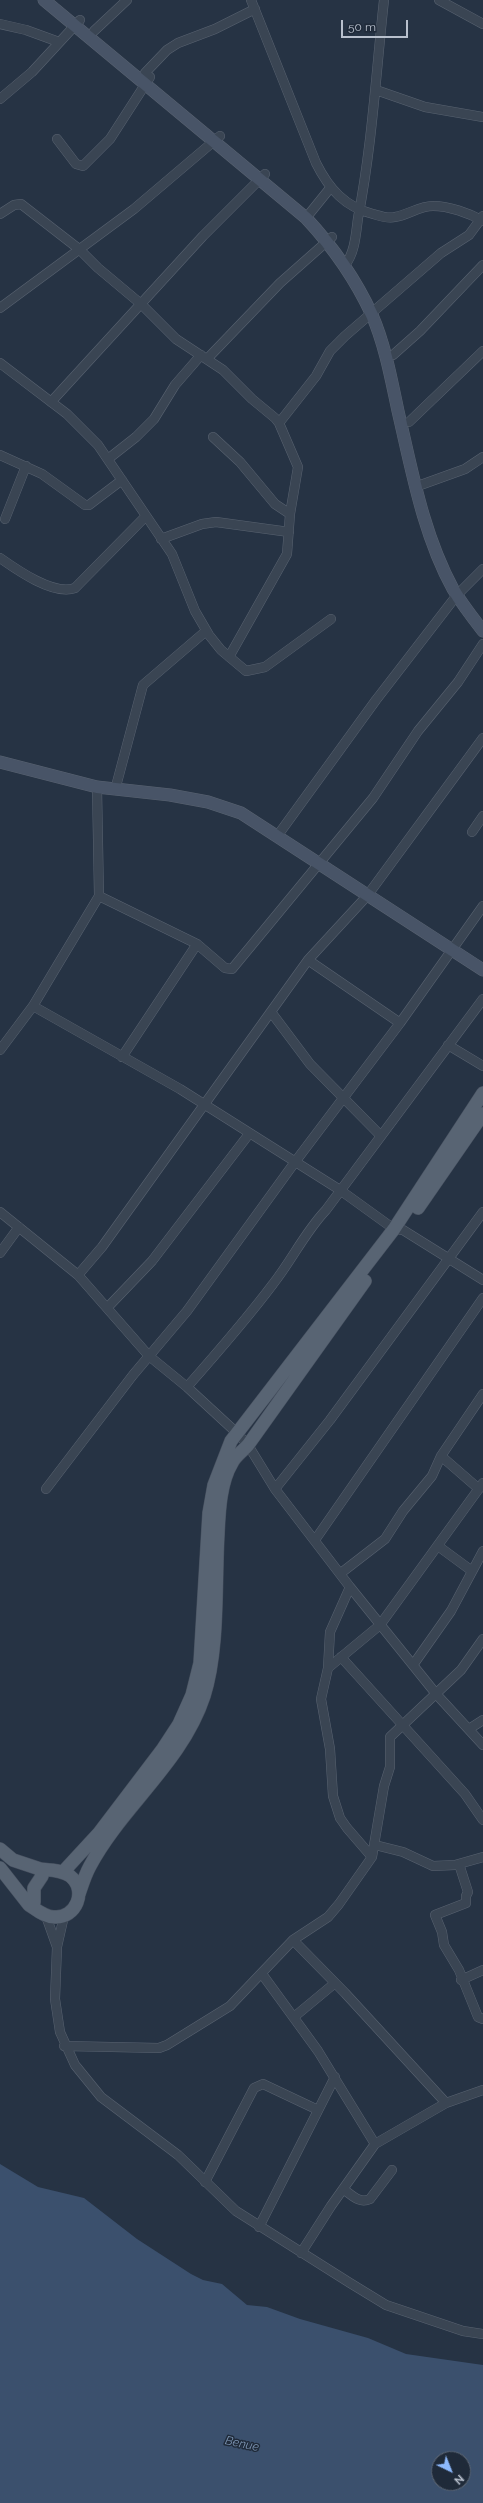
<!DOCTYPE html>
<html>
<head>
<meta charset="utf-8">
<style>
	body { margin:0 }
	#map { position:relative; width:483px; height:2503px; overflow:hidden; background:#263344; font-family:Raleway,sans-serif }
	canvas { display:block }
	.north { position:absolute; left:431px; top:2451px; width:40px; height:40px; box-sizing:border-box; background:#1f2a39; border:1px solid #5c6674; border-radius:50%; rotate:137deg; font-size:11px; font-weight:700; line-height:16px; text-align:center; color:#b8c0cd }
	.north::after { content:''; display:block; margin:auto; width:14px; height:18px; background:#8db9fc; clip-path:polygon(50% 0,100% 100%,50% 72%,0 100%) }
	.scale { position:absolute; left:341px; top:20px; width:67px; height:18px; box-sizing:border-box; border:2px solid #b8c0cd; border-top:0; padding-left:5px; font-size:12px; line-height:14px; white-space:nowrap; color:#b8c0cd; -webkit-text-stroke:3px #1f2a39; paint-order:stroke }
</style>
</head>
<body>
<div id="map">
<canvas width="483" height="2503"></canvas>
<div class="north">N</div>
<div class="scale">50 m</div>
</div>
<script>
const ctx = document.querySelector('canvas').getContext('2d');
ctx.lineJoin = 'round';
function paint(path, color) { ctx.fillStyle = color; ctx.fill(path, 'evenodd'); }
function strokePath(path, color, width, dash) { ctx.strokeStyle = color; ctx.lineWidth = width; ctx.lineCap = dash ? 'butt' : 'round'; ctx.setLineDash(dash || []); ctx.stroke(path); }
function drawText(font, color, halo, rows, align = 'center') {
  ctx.font = font + ' Raleway,sans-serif'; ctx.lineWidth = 3; ctx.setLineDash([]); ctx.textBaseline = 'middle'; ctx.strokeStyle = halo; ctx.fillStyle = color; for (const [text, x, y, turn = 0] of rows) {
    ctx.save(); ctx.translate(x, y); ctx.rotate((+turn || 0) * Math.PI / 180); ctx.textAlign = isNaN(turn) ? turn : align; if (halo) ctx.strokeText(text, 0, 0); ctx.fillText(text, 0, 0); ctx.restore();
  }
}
paint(new Path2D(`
	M0 2164 38 2187 84 2198 137 2239 191 2274 203 2280 222 2284 247 2305 267 2307 300 2319 368 2338 406 2354 483 2365V2503H0ZM439 2459H463V2483H439Z`), '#3b506d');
const street = new Path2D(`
	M251 0 316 163C329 189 345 207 373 214 380 216 388 219 395 217 408 215 419 206 433 206 449 206 469 213 483 221
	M439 0 483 24
	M0 24 26 30 59 42
	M94 31 127 0
	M145 73 167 50 178 43 215 29 255 9
	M376 90 425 107 483 117
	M0 99 32 72 80 20
	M57 139 76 164 83 166 110 139 150 77
	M310 213 331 187
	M0 214 14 205 21 204 79 249 98 268 141 304 176 339 223 370 252 399 275 418 279 423 298 467 290 514 287 554 229 657
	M345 265C355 253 356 233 358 218 372 146 376 73 384 0
	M0 308 134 209 220 136
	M393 355 420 331 483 265
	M207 359 280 283 332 237
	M0 363 67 414 98 445 172 554 195 611 209 635 221 650 246 671 265 667 331 619
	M51 402 203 236 265 174
	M409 422 483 351
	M279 423 316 376 330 351 345 336 441 253 469 235 483 216
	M213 437 240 462 275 504 290 514
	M0 455 42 474 85 505H89L122 480
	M108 459 136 437 154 419 175 385 201 355
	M415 487 465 469 483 457
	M5 519 26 466
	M161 539 202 524 216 522 289 532
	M0 558C17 570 54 596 75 588L146 516
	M115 790 143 685 206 631
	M472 832 483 816
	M278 835 376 700 457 595 483 569
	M99 896 197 944 225 968 232 969 373 798 418 731 458 682 483 644
	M308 960 400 1023
	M33 1006 180 1089 340 1190 394 1229 403 1230 483 1280
	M271 1012 310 1064 381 1136
	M448 1045 483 1066
	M0 1050 33 1006 99 896 97 787
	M122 1057 197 944
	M0 1212 78 1275 149 1356 187 1387 238 1434 248 1445 275 1489 350 1587 437 1695 483 1745
	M0 1253 19 1227
	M78 1275 102 1247 308 960 367 896 483 738
	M107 1308 152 1261 249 1134
	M187 1387C217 1353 246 1320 273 1284 292 1260 305 1232 326 1210L483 999
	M441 1456 479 1489
	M46 1489 133 1375 187 1311 295 1162 400 1023 483 906
	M275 1489 330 1420 483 1212
	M315 1540 483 1298
	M438 1546 472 1571
	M341 1573 385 1539 403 1511 432 1476 441 1456 483 1394
	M350 1587 330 1632 328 1668 321 1699 330 1749 333 1796 340 1818 347 1828 372 1857
	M341 1657 465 1794 483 1820
	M413 1665 451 1611 483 1551
	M328 1668 380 1625 483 1483
	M469 1729 483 1720
	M375 1845 403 1852 433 1866 455 1865 483 1857
	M459 1864 468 1892 466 1896V1903L435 1915 442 1932 444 1945 459 1970 478 2017 483 2019
	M46 1916 57 1947
	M64 1916 57 1947 55 1999 60 2032 75 2065 101 2097 178 2155 236 2211 350 2283 386 2305 463 2331 483 2334
	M293 1940 345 1993 446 2103
	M262 1974 318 2051 375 2144
	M461 1980 483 1970
	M294 2017 335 1983
	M64 2046 159 2048 167 2045 230 2006 293 1940 328 1917 339 1904 372 1857 384 1786 390 1767V1737L461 1670 483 1639
	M205 2182 254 2088 263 2084 318 2110
	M343 2189C352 2195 359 2204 370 2199L392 2170
	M259 2227 335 2077
	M301 2253 331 2206 375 2144 446 2103 483 2090`);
const secondary = new Path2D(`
	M44 0 306 218C333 247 355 278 372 315 385 345 391 378 398 411 412 471 423 534 453 589 462 604 472 617 483 631
	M0 762 97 787 170 795 208 802 241 813 483 970`);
const primary = new Path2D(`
	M418 1208 483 1114
	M0 1849 13 1860 40 1869
	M0 1868 29 1905
	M40 1869C49 1870 62 1870 70 1876 88 1890 76 1919 54 1917 45 1917 37 1910 29 1905L34 1902V1888L42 1876Z
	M63 1872 99 1833 162 1750 179 1724 192 1695 200 1663 209 1513 214 1485 231 1441 394 1229 483 1093
	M79 1894C82 1885 85 1875 90 1866 122 1806 182 1763 204 1696 219 1649 215 1584 218 1534 219 1512 220 1483 232 1463 235 1456 243 1451 248 1445L365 1281`);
strokePath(street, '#596371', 10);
strokePath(secondary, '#596371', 13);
strokePath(primary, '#444e5d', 14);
strokePath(street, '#3a4553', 9);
strokePath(secondary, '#485467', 12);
strokePath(primary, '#586473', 13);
drawText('italic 12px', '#7e96b5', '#1f2a39', [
	["Benue",242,2444,12]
]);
</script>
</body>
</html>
